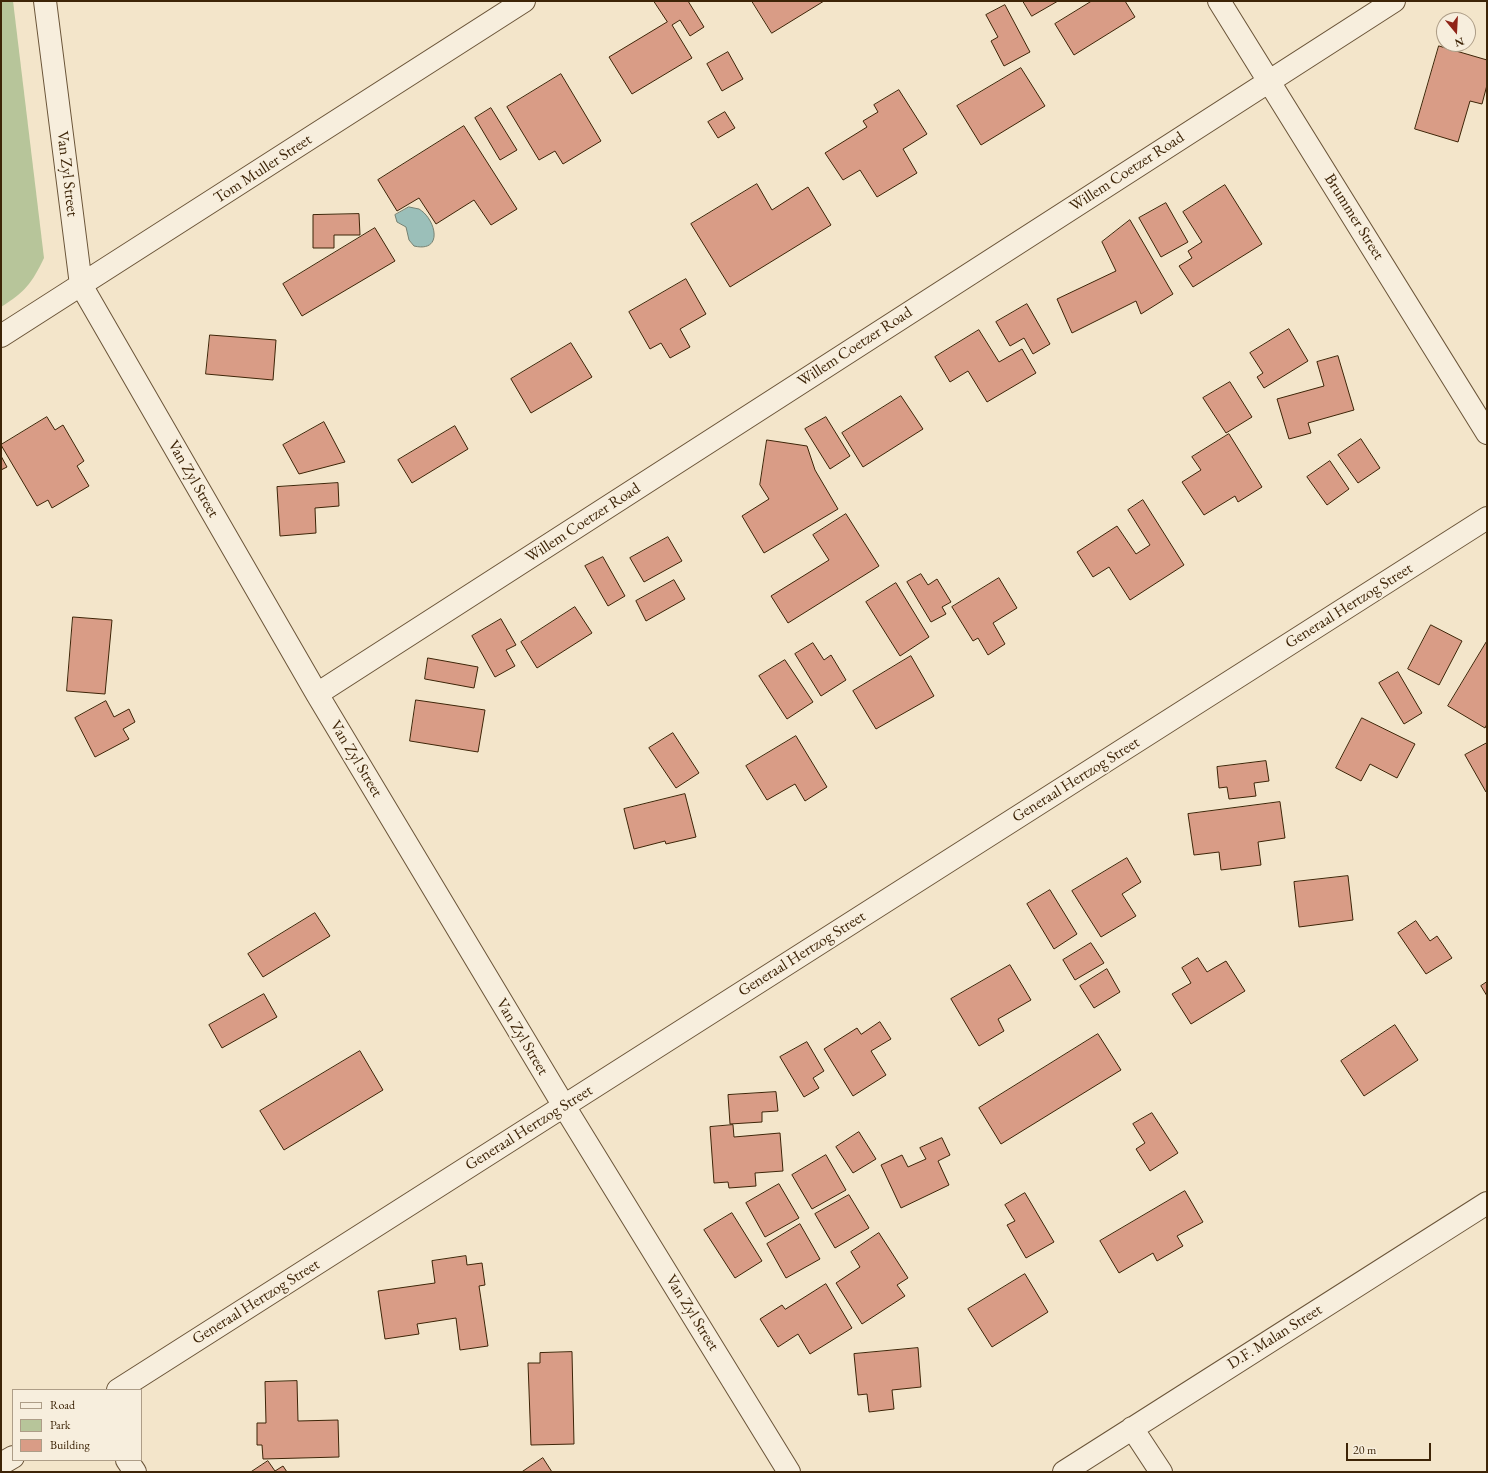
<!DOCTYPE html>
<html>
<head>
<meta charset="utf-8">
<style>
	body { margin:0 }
	#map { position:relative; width:1488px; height:1473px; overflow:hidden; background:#f3e5ca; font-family:"EB Garamond",serif }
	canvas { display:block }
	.frame { position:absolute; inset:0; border:2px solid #3d2407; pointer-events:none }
	.legend { position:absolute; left:12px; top:1389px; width:130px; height:72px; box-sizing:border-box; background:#f7eedd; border:1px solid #ad9d87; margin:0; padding:5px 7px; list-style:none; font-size:12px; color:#3d2407 }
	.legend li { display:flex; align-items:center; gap:8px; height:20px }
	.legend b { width:20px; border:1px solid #ad9d87 }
	.north { position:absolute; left:1436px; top:12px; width:40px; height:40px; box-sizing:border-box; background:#f7eedd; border:1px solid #ad9d87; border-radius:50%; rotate:162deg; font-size:11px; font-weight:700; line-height:16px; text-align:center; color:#3d2407 }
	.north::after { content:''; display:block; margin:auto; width:14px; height:18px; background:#8f2418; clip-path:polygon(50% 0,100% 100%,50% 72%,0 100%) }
	.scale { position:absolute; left:1346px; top:1443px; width:85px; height:18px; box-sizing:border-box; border:2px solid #3d2407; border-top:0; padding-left:5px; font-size:12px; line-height:14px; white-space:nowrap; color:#3d2407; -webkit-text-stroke:3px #f7eedd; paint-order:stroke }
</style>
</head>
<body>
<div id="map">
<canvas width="1488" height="1473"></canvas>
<div class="frame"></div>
<ul class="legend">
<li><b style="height:5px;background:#f7eedd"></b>Road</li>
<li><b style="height:11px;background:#b7c59a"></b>Park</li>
<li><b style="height:11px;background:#d99c86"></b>Building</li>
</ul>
<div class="north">N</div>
<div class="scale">20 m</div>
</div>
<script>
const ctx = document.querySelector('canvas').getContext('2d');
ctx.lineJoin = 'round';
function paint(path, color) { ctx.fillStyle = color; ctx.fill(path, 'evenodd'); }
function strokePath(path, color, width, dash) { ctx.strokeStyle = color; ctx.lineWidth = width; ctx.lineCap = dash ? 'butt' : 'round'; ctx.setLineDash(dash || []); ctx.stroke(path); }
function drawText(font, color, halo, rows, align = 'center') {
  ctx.font = font + ' "EB Garamond",serif'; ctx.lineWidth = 4; ctx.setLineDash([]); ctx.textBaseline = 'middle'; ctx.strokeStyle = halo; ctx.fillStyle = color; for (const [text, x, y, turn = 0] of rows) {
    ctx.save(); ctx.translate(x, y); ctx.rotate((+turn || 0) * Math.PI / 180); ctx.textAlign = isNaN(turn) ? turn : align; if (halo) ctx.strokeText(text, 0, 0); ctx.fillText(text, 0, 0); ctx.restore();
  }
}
paint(new Path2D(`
	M1 1H13L44 258C32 283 25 292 1 307Z`), '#b7c59a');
const water = new Path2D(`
	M409 207C412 208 416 208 419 209 436 219 444 253 414 246L409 240 406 227 397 222 395 215Z`);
paint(water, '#9bbfb9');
strokePath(water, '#758172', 1);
const building = new Path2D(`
	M654 1H688L704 27 690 36 680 20 672 25 692 58 632 94 609 57 667 22Z
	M752 1H824L772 33Z
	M1023 1H1058L1032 16Z
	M1092 1H1125L1135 17 1074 55 1055 24Z
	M1005 5 1030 52 1004 66 991 41 998 37 986 15Z
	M1439 46 1487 60V85L1482 104 1470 101 1458 142 1415 129Z
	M728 52 743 79 722 91 707 64Z
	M1021 68 1045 106 981 145 957 106Z
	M561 74 601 141 563 164 555 151 539 160 507 107Z
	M899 90 927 134 903 149 917 173 877 197 860 170 843 180 825 153 867 127 863 121 878 112 874 105Z
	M491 108 517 150 500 160 475 118Z
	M725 112 735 128 718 138 708 122Z
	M464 126 517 209 491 225 474 200 436 224 419 198 397 211 378 180Z
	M757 184 772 210 808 187 831 225 730 287 691 224Z
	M1225 185 1262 244 1193 287 1179 266 1192 258 1188 251 1202 242 1183 212Z
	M1166 203 1188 242 1161 257 1139 218Z
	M359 214 360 235H334V248H313V215Z
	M1130 220 1173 294 1141 314 1136 301 1072 333 1057 299 1116 271 1102 242Z
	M375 228 395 261 302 316 283 284Z
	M686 279 706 314 680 329 690 347 670 358 661 343 650 349 629 312Z
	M1027 304 1050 344 1033 354 1024 338 1010 346 996 322Z
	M1289 329 1308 361 1264 388 1257 377 1263 373 1250 353Z
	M979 330 999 362 1022 349 1036 373 987 402 968 371 950 382 935 357Z
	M210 335 276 340 273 380 206 374Z
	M571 343 592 377 531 413 511 379Z
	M1338 356 1354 410 1308 423 1311 433 1289 439 1277 399 1324 386 1317 362Z
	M1230 382 1252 417 1226 433 1203 398Z
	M901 396 923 429 863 467 842 433Z
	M47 417 55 430 63 425 84 461 77 466 89 486 52 508 48 500 37 506 1 445Z
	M826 417 850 456 830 469 805 429Z
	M324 422 345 462 299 474 283 445Z
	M455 426 468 449 412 483 398 460Z
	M1229 434 1262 487 1238 502 1235 496 1204 515 1182 482 1201 470 1192 457Z
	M1361 439 1380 468 1358 483 1338 455Z
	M767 440 807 446 815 470 838 509 764 553 742 516 769 499 760 485Z
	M1 456 7 467 1 470Z
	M1330 461 1349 489 1327 505 1307 477Z
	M338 483 339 506 315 508 316 533 280 536 277 487Z
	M1143 500 1184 565 1130 600 1109 567 1093 577 1077 552 1117 526 1136 554 1150 545 1128 510Z
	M846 514 879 566 788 623 771 596 829 560 813 535Z
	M668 537 682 561 644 582 630 558Z
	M603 557 625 596 608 606 585 566Z
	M921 574 928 585 937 579 951 602 942 607 946 614 931 622 907 582Z
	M999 578 1017 608 993 623 1005 644 988 655 978 638 973 641 952 607Z
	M674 580 685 599 646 621 636 601Z
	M896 583 929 637 900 656 866 602Z
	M575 607 592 633 537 668 521 642Z
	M73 617 112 620 105 694 67 691Z
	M501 619 516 645 506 650 515 666 495 677 472 636Z
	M1431 625 1462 641 1439 685 1408 669Z
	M1487 641V724L1485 728 1448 706Z
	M813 643 824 660 831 655 846 680 821 696 795 654Z
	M911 656 934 696 876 729 853 691Z
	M428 658 478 667 474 688 425 679Z
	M785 660 813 702 787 719 759 676Z
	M1398 672 1422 713 1404 724 1379 683Z
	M416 700 485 710 478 752 410 741Z
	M106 701 114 717 129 709 135 722 123 729 129 739 95 757 75 718Z
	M1362 718 1415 744 1397 778 1370 764 1361 781 1336 768Z
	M673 733 699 773 676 788 649 748Z
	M796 736 827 787 805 801 795 784 767 800 746 766Z
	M1487 743V791L1486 792 1465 755Z
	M1266 761 1269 781 1254 783 1256 796 1229 799 1227 787 1219 788 1217 767Z
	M685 794 696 837 666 844 665 841 634 849 624 809Z
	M1280 802 1285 838 1258 842 1261 865 1221 870 1219 852 1194 855 1188 814Z
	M1127 858 1141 882 1122 894 1136 916 1101 937 1072 891Z
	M1348 876 1353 920 1299 927 1294 882Z
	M1050 890 1077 934 1054 949 1027 904Z
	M315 913 330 936 263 977 248 954Z
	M1416 921 1430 941 1437 936 1452 958 1426 974 1398 933Z
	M1091 943 1104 963 1075 980 1063 960Z
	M1198 958 1207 972 1226 961 1245 991 1191 1024 1172 994 1191 983 1182 968Z
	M1010 965 1031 1000 998 1019 1004 1031 979 1046 951 999Z
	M1107 969 1120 992 1094 1008 1080 986Z
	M1487 982V996L1481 986Z
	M264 994 277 1017 222 1048 209 1025Z
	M880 1022 891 1039 871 1051 886 1075 853 1096 824 1049 857 1028 861 1034Z
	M1395 1025 1418 1060 1364 1096 1341 1061Z
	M1098 1034 1121 1070 1001 1144 979 1108Z
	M807 1042 824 1071 813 1078 819 1088 804 1097 780 1057Z
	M360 1051 383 1090 284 1150 260 1111Z
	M776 1092 778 1111 762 1112V1122L730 1124 728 1095Z
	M1152 1113 1178 1153 1150 1171 1136 1149 1145 1143 1133 1124Z
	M733 1125 734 1137 780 1133 783 1171 755 1173 756 1186 729 1188 728 1182 714 1183 710 1127Z
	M859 1132 876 1159 853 1173 836 1147Z
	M942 1138 950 1155 938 1161 949 1185 901 1208 881 1165 902 1155 908 1167 926 1159 920 1148Z
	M826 1155 846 1190 812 1209 792 1175Z
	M779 1184 799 1218 765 1237 746 1203Z
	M1185 1191 1203 1222 1177 1236 1183 1246 1157 1261 1153 1253 1119 1273 1100 1241Z
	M1025 1193 1054 1242 1026 1258 1007 1225 1015 1221 1005 1205Z
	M849 1195 869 1228 835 1248 815 1214Z
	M732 1213 762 1261 735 1278 704 1230Z
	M800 1224 820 1259 786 1278 767 1244Z
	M879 1233 908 1278 897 1285 905 1296 862 1324 836 1283 860 1267 851 1252Z
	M466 1256 467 1265 482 1263 485 1285 479 1286 488 1346 460 1350 456 1318 417 1324 419 1334 385 1339 378 1291 435 1283 432 1261Z
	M1025 1274 1048 1312 992 1347 968 1309Z
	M826 1284 852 1328 810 1354 798 1334 778 1347 760 1319 782 1305 785 1309Z
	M918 1348 921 1387 892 1390 894 1409 869 1412 867 1394 858 1395 854 1354Z
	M572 1352 574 1444 531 1445 528 1363H540V1353Z
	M297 1381 298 1421 338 1420 339 1457 263 1459 262 1445H257V1423H266L265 1382Z
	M543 1458 552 1472H522Z
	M268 1461 275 1471 283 1466 287 1472H251Z`);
paint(building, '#d99c86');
strokePath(building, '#3d2407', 1);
const street = new Path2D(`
	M45 1 81 285 317 694 564 1106 789 1472
	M1219 1 1487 433
	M1 336 524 1
	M317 694 1394 1
	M118 1390 1487 518
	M1132 1428 1161 1472
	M127 1460 135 1472
	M1 1464 13 1457
	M1064 1472 1487 1203`);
strokePath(street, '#6a5438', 24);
strokePath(street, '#f7eedd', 22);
drawText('16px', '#3d2407', '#f7eedd', [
	["Tom Muller Street",263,169,-33],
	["Willem Coetzer Road",1127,172,-33],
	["Van Zyl Street",67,174,83],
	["Brummer Street",1354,217,58],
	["Willem Coetzer Road",855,347,-33],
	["Van Zyl Street",193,479,60],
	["Willem Coetzer Road",583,523,-33],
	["Generaal Hertzog Street",1349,606,-32],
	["Van Zyl Street",356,759,59],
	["Generaal Hertzog Street",1076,780,-32],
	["Generaal Hertzog Street",802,954,-32],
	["Van Zyl Street",522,1037,59],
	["Generaal Hertzog Street",529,1128,-32],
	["Generaal Hertzog Street",256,1302,-32],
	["Van Zyl Street",692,1313,58],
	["D.F. Malan Street",1275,1337,-32]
]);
</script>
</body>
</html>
